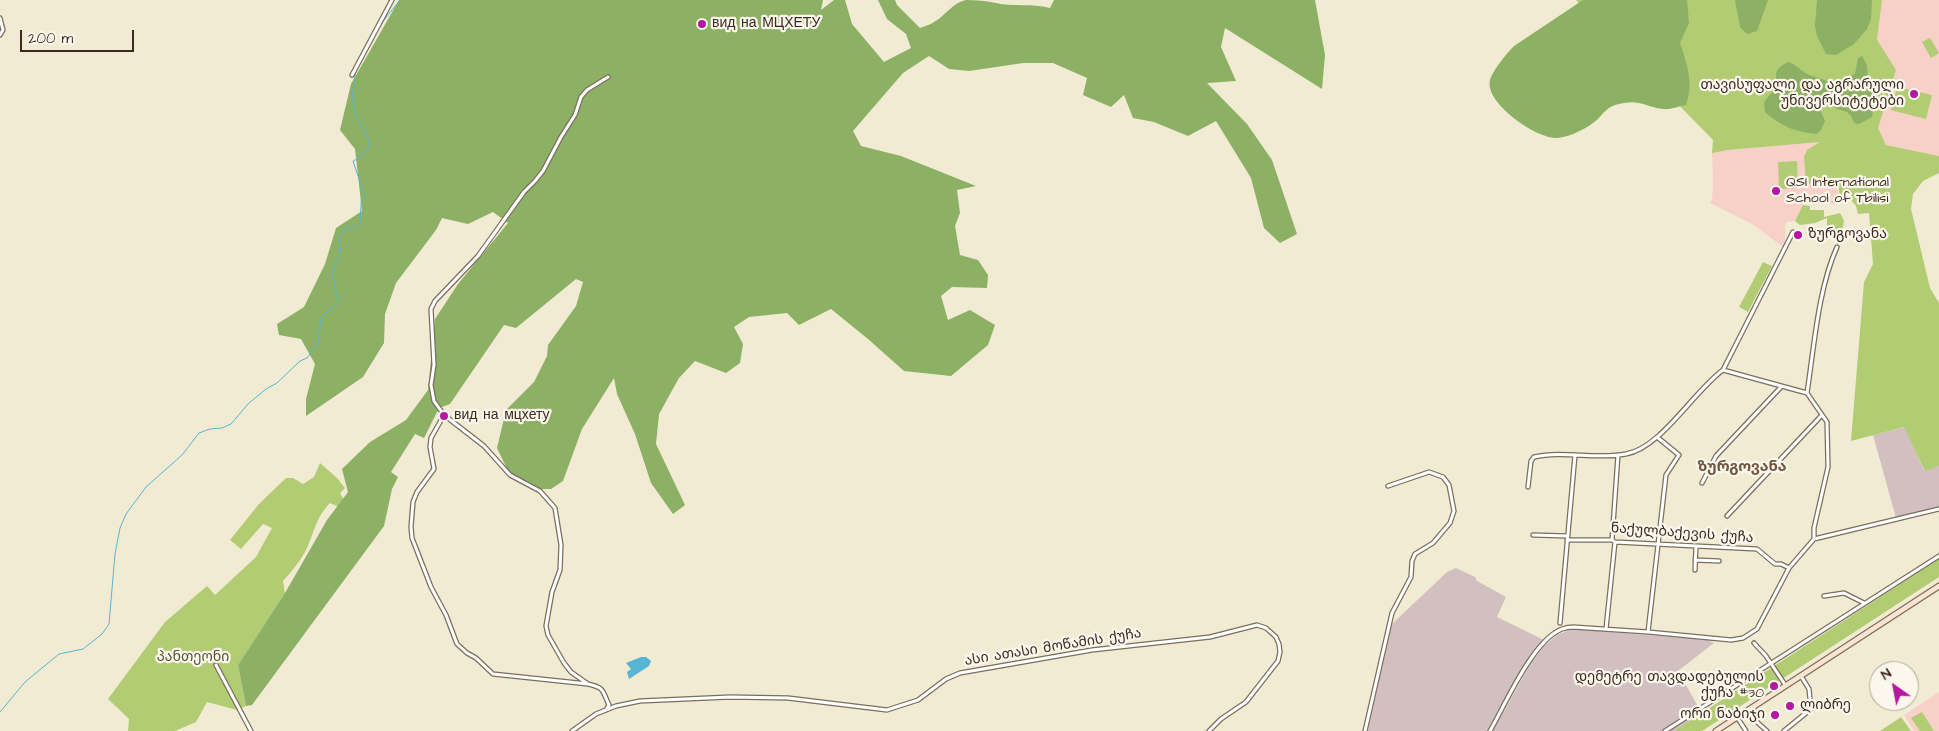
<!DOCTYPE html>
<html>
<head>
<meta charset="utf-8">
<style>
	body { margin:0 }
	#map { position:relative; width:1939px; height:731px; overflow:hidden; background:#f2ebd3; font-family:"Architects Daughter",sans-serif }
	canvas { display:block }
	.north { position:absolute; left:1869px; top:661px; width:50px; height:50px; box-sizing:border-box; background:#fbf7ec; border:1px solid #aea59a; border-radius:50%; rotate:327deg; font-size:14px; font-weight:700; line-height:20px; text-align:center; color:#3b2a1e }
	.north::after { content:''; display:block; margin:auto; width:18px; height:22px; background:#b5179e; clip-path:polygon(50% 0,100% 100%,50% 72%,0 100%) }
	.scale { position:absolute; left:20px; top:30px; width:114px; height:22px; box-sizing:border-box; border:2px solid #3b2a1e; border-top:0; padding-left:6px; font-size:15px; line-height:18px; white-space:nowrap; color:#3b2a1e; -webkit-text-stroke:4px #fbf7ec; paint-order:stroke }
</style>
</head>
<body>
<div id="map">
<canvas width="1939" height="731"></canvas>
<div class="north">N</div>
<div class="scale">200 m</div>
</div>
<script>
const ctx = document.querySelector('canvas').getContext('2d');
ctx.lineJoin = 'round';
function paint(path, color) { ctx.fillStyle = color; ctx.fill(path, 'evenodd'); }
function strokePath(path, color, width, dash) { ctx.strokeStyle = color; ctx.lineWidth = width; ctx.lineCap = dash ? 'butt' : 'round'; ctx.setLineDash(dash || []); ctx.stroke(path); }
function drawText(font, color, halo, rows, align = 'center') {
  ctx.font = font + ' "Architects Daughter","Noto Sans Georgian",sans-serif'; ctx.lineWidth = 4.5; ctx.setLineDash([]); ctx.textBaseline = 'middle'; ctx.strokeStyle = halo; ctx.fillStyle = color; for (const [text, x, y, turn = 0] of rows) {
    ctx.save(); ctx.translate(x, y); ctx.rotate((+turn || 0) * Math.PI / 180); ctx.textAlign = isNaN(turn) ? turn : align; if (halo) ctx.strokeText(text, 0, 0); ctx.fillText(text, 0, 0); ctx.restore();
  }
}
paint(new Path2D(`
	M1882 0H1939V156L1886 145 1878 128 1877 40Z
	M1830 141 1840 204H1804L1795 221 1787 222 1785 224V243L1783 247 1752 224 1710 203 1712 200 1713 184 1712 153 1728 150Z
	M1939 692V731H1914L1904 715Z`), '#f7d1c8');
paint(new Path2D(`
	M1905 427 1924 470 1939 466V507L1896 518 1873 435Z
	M1456 568 1475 577 1477 581 1506 597 1497 617 1544 640 1528 659 1488 731H1368L1392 624 1447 572Z
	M1572 629 1708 640 1714 643 1678 671 1709 726 1702 731H1493L1531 663 1543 647 1557 635Z`), '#d2bfc0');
paint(new Path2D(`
	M1576 0H1882L1877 40 1896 70 1878 128 1886 145 1939 156V173L1923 181 1913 194 1911 209 1930 288 1939 303V466L1925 471 1904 427 1851 441 1864 282 1873 264 1869 213 1858 214 1856 206 1850 199H1840L1838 182 1806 184 1804 157 1807 150 1820 142 1728 150 1712 153 1713 140Z
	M1930 38 1939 53 1931 58 1922 42Z
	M1897 87 1932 95 1926 119 1891 110Z
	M1797 161 1798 188 1779 189 1778 162Z
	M1803 205 1810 206V210H1824V217L1840 213 1844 221 1842 231 1827 232V218L1815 223 1800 225 1795 221Z
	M1763 262 1772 266 1748 312 1739 307Z
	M320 463 337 478 345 488 340 493 344 500 339 507 330 503C315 518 314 535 305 552 299 563 291 572 283 581L285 593 238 665 246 706 237 710 207 702 196 722 175 731H128L129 719 108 699 165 622 207 586 215 595 256 557 272 528 263 524 241 549 230 540 259 504 286 478H293L303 484 314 477Z
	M1939 559V577L1702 731H1674Z
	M1922 712 1934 731H1920L1911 718Z
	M1901 717 1911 731H1880Z`), '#b1cc72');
paint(new Path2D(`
	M399 0H823L821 10 834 0H845L852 24 884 62 911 48 906 34 887 19 878 0H895L897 5 920 28C924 26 930 25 934 22 945 16 952 3 966 0 976 0 987 1 996 3 1014 7 1031 3 1050 8L1054 0H1315L1325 55 1322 89 1225 28 1221 47 1236 81 1207 83 1247 124 1272 160 1297 234 1280 243 1264 228 1251 178 1216 121 1188 136 1154 122 1133 118 1124 95 1111 107 1083 95 1087 78 1053 63H1023L969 71 949 69 929 56 903 73 853 131 861 146 901 156 976 186 957 190 960 213 955 226 960 255 978 260 988 275 987 288 952 287 941 296 948 320 970 310 995 325 988 345 951 376 904 371 868 339 831 309 799 325 787 313 749 317 734 327 743 344 740 363 726 373 695 361 679 378 659 414 656 444 685 505 673 514 651 483 635 434 617 394 614 378 582 429 563 481 551 489H542L527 486 509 473 497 448 506 410 534 382 547 356 548 345 576 306 583 282 576 279 516 328 504 325 450 404 439 408 424 438 415 434 391 472 398 477 392 489 384 526 252 705 246 706 238 665 285 593 327 520 348 492 342 469 370 442 406 420 428 390 435 319 458 284 508 223 493 212 468 224 442 218 436 230 396 283 385 314 384 343 363 377 306 416V399L315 364 301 339 279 335 277 324 304 307 325 264 336 228 362 211 355 149 340 130 351 84Z
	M1583 0H1687L1689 23 1680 43C1687 64 1694 83 1686 105 1679 106 1670 110 1663 109 1642 106 1639 98 1615 105 1607 108 1603 113 1598 119 1588 128 1570 137 1557 138 1537 139 1484 103 1490 80 1493 70 1507 53 1514 46Z
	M1735 0H1768L1757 31 1747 34 1740 27Z
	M1817 0H1872L1871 19 1867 29 1854 44 1836 55 1826 54 1817 36 1815 26Z
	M1862 56 1867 65 1868 81 1875 95 1872 117 1859 124 1854 123 1851 116 1847 112 1837 109 1829 102 1824 100 1819 102V107L1825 121 1821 130 1817 134C1798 133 1780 126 1765 112L1764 102C1767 98 1772 93 1774 89 1780 76 1769 72 1788 62 1796 64 1801 71 1809 75 1816 78 1824 78 1831 84L1855 74 1858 58Z`), '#8cb064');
paint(new Path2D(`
	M641 657H646L651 661 649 666 629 679 627 672 631 669 626 663Z`), '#55b5d3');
strokePath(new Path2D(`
	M380 25 400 0
	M0 712 25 682 59 654 83 649 102 634 109 624 115 554 120 528 126 514 146 487 182 455 199 433 210 429 222 428 231 424 248 404 266 389 277 383 300 361 307 358 318 343 321 320 327 312 338 303C337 294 334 284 333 274 332 260 346 259 338 239L347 227H357L360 223 362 188 353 161C355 160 357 159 359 158 382 143 357 125 354 110 351 97 354 83 356 70`), '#55b5d3', 1);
const minor = new Path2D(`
	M0 18 3 30 0 35
	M352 75 392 0
	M1723 370 1807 393 1827 422 1828 467 1814 528V539
	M1807 393C1814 348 1818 289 1837 247
	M444 415 431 438 430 447 434 469 417 492 413 502 411 527 412 538 431 587 446 615 457 644 467 653 476 658 493 674 588 684C605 688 602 690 609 705L606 710
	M1702 483 1716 456 1781 387
	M1528 487 1531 461 1534 457C1564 450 1596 460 1626 454 1661 448 1693 392 1723 370L1793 232
	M1727 516 1822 415
	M1533 535 1567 536
	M1567 540H1612L1615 542 1757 549 1775 564H1781L1789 568
	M1612 540 1618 455
	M1695 560 1719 561
	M1695 570 1696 546
	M1824 596 1844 593 1864 603
	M1560 623 1575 455
	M1606 629 1615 542
	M1648 632 1666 475 1679 455 1657 437
	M1754 643 1766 656 1786 686
	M216 665 251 731
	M588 684 571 672 564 663 548 635 546 626 552 592 560 570 561 545 555 508 540 491 510 475 484 446 444 415 434 401 431 385 434 365 431 309 435 301 478 256 524 192 535 181 543 171 561 137 575 115 581 97 587 90 608 77
	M1749 709 1758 723 1767 731
	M1737 717 1746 731
	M572 731 596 714 616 706 640 701 730 697 788 698 887 710 918 700 946 679 960 673 1092 650 1210 637 1257 625 1266 628 1276 637 1279 644 1280 652 1278 661 1246 702 1221 719 1209 731
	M1365 731 1392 613 1411 577 1412 561 1415 554 1433 543 1450 523 1454 511 1449 485 1443 477 1429 472 1388 486
	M1490 731C1505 705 1533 640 1562 629 1565 628 1570 627 1573 627L1648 632 1731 640 1743 638 1757 629 1789 568 1814 539 1939 509
	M1665 731 1939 556
	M1784 731 1811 709 1809 689 1801 676`);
const secondary = new Path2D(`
	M1716 731 1939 586`);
strokePath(minor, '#7b6e5d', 5.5);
strokePath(secondary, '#7b6e5d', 7);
strokePath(minor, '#fff', 3);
strokePath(secondary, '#fde4d1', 4.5);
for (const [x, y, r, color] of [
	[702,24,5,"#b5179e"],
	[1914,94,5,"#b5179e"],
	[1776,191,5,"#b5179e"],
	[1798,235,5,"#b5179e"],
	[444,416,5,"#b5179e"],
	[1774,686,5,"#b5179e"],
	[1790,706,5,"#b5179e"],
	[1775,715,5,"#b5179e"]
]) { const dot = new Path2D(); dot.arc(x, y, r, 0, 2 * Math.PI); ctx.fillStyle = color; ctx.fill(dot); strokePath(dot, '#fbf7ec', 2); }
drawText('14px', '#3b2a1e', '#fbf7ec', [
	["вид на МЦХЕТУ",712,24],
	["თავისუფალი და აგრარული",1904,86,"right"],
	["უნივერსიტეტები",1904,102,"right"],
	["QSI International",1786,183],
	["School of Tbilisi",1786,199],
	["ზურგოვანა",1808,235],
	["вид на мцхету",454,416],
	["დემეტრე თავდადებულის",1764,678,"right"],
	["ქუჩა #30",1764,694,"right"],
	["ლიბრე",1800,706],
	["ორი ნაბიჯი",1765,715,"right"]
], 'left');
drawText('14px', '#3b2a1e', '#fbf7ec', [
	["ნაქულბაქევის ქუჩა",1682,534,4],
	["ასი ათასი მოწამის ქუჩა",1053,648,-9]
]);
drawText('14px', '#585233', '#fbf7ec', [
	["პანთეონი",193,658]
]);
drawText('bold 15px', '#725640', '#fbf7ec', [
	["ზურგოვანა",1742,468]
]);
</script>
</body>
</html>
